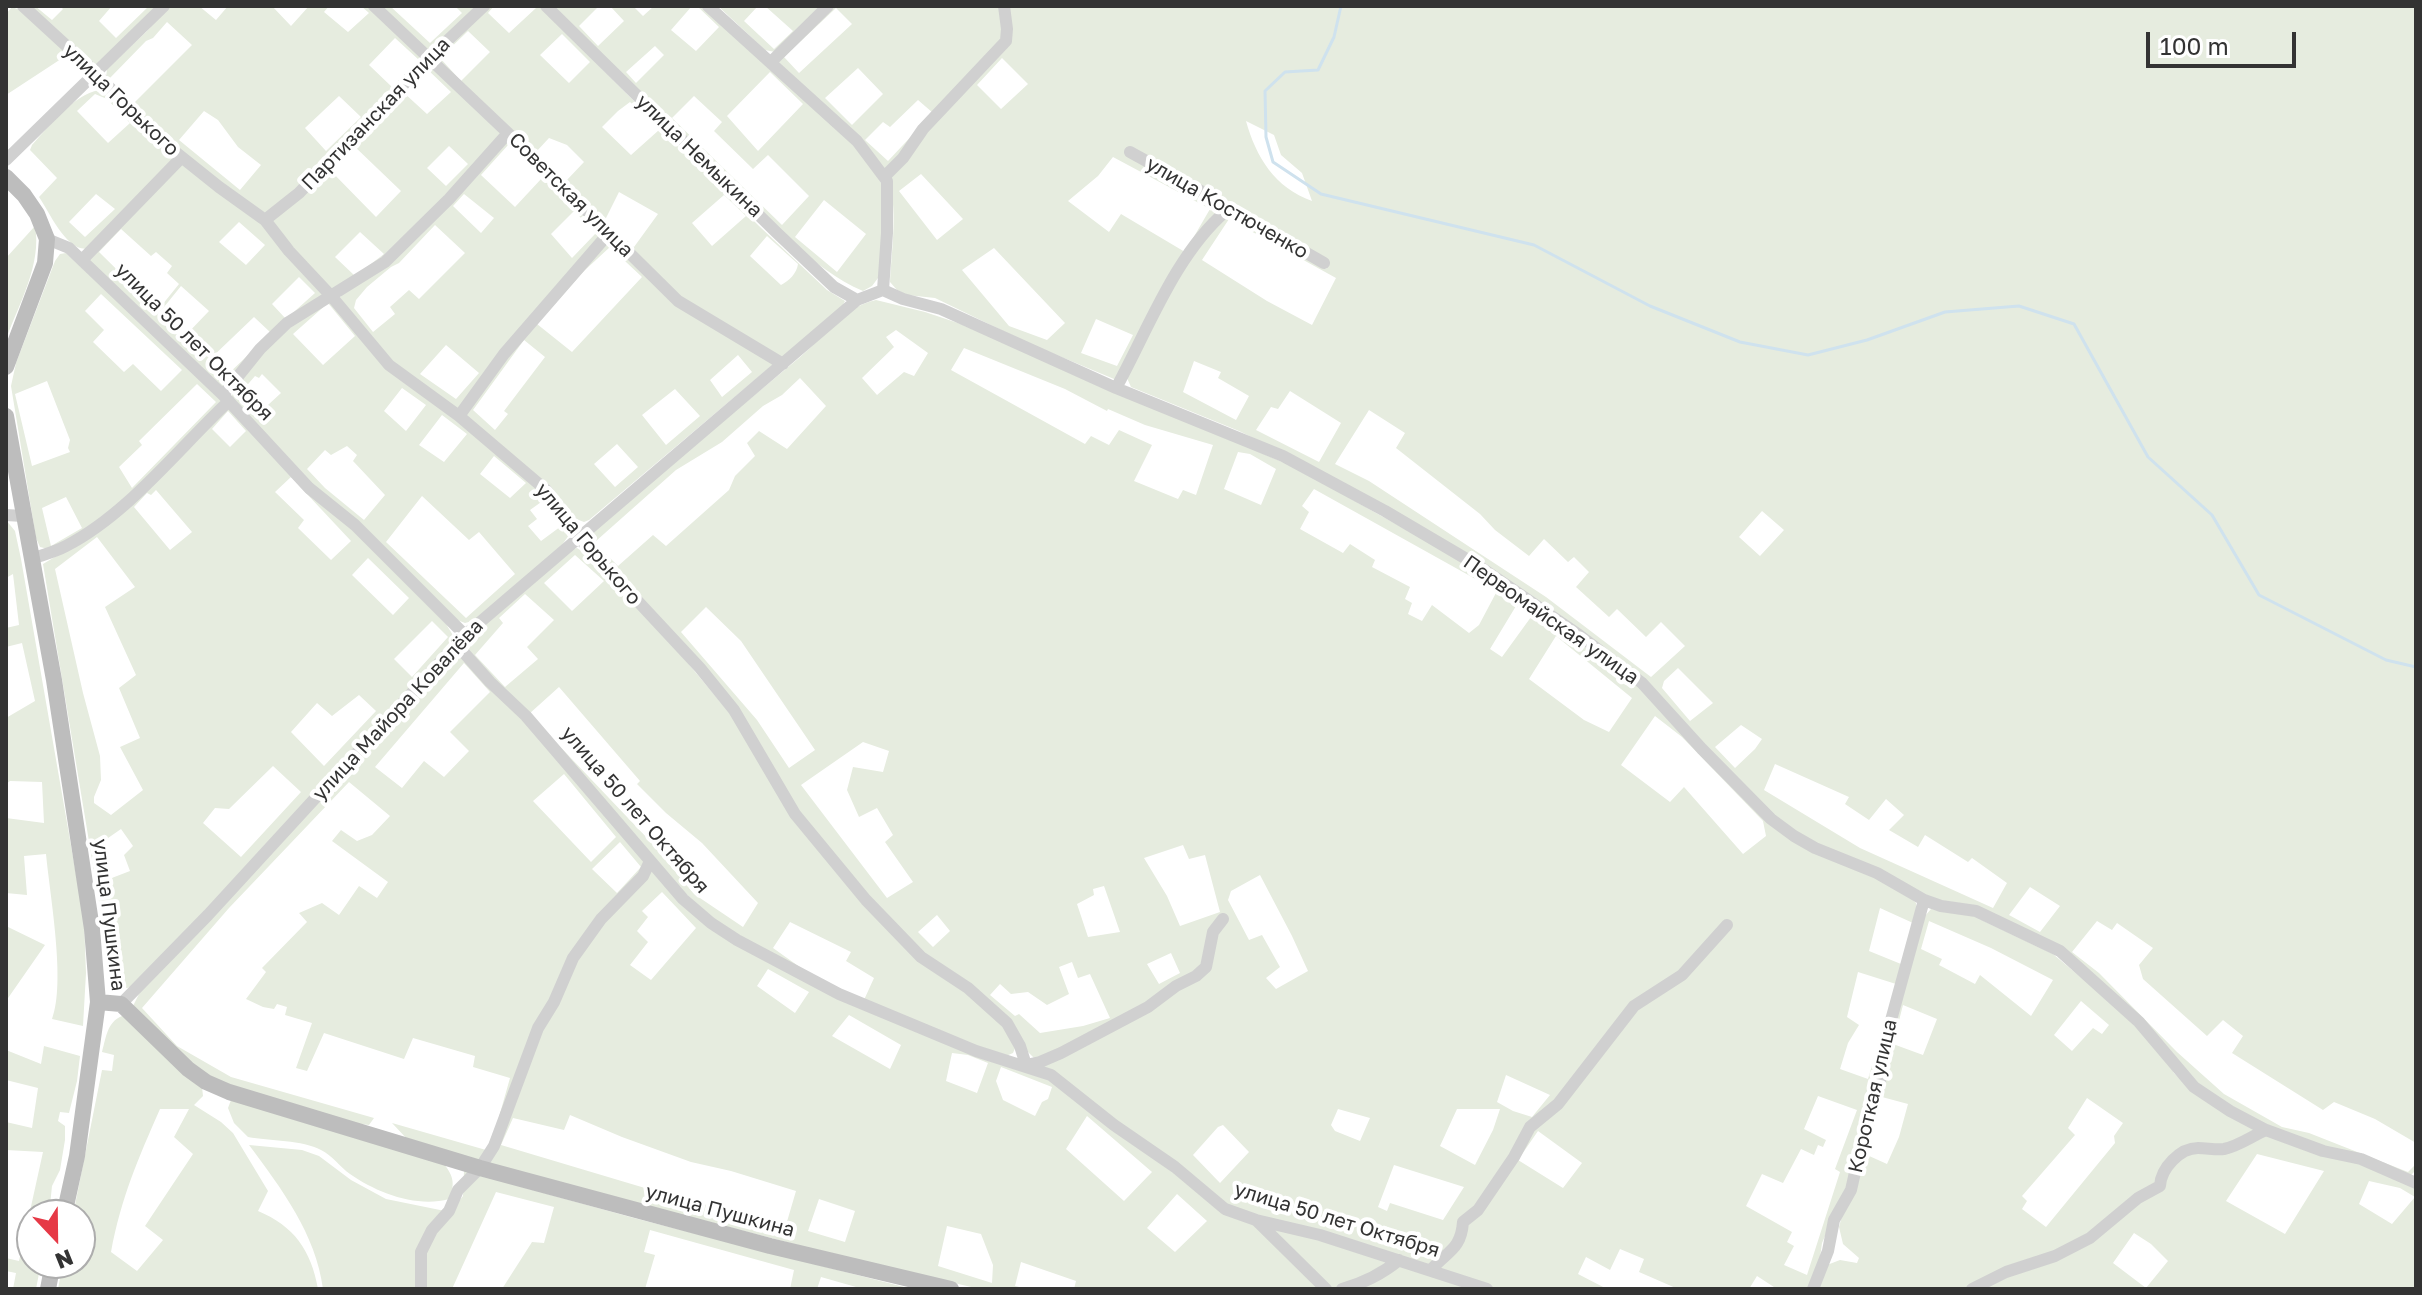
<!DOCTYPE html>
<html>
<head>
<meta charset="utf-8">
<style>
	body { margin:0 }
	#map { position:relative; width:2422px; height:1295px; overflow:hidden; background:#fff; font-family:"Golos Text",sans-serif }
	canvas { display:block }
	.frame { position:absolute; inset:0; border:8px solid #333; pointer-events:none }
	.north { position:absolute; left:16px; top:1199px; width:80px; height:80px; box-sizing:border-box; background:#fff; border:2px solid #adadad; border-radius:50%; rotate:158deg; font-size:22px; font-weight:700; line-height:32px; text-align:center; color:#333 }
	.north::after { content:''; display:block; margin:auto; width:28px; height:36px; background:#e63946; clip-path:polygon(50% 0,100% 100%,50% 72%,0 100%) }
	.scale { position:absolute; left:2146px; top:32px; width:150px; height:36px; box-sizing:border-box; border:4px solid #333; border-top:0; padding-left:10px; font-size:24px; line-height:28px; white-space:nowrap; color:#333; -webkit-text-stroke:6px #fff; paint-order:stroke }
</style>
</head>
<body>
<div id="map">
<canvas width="2422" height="1295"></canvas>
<div class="frame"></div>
<div class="north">N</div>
<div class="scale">100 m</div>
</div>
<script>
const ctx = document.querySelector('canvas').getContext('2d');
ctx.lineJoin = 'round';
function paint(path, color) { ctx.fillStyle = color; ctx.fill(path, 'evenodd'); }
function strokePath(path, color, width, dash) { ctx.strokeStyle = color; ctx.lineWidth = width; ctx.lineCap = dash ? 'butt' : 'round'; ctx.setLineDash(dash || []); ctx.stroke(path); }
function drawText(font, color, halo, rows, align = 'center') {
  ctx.font = font + ' "Golos Text",sans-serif'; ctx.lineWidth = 8; ctx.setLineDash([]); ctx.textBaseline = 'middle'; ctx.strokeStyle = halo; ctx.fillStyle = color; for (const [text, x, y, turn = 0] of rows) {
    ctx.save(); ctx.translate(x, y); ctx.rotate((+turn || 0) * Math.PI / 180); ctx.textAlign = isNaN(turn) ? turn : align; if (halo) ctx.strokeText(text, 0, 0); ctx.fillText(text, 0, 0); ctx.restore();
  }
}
paint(new Path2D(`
	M25 6H35L52 20 63 9 60 6H112L99 21 116 38 149 6H157L96 67Z
	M170 6H199L216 20 228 6H272L291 26 309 6H329L324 12 348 32 369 13 361 6H370L425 59 333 153 269 213 261 212 185 158 106 78 107 69 146 32ZM167 22 192 45 134 103 109 79 146 41 153 38ZM395 38 419 60 392 87 369 65ZM339 96 361 117 326 151 305 128ZM204 111 218 120 238 147 261 165 240 190 179 140Z
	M379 6H390L430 43 462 13 455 6H480L429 54Z
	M488 6H494L488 13 509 33 536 8 535 6H539L758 225 827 290 845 301 842 307 787 356 780 358 678 296 433 59ZM468 31 490 52 461 81 440 58ZM562 34 590 62 569 83 540 55ZM630 102 659 130 631 155 602 127 618 111ZM549 138 567 145 584 162 566 181 536 152ZM619 192 658 214 634 247 605 220ZM724 195 746 216 712 246 692 223ZM767 236 798 264C797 273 789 281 781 285L750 256Z
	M550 6H599L579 26 598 46 624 21 610 6H633L643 16 654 6H692L671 30 696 51 719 27 697 6H704L866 157 884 188 881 274 872 286 863 291C813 270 765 216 726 178 668 121 609 63 550 6ZM655 46 664 55 636 83 626 72ZM770 72 803 104 758 151 727 116ZM694 96 722 122 714 131 753 169 768 155 809 196 782 225 672 118ZM824 200 866 234 837 272 795 237Z
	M718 6H758L744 21 774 49 793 31 765 6H824L775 52 765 50Z
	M831 6H1002L1004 36 884 173 779 64 780 56ZM836 8 852 24 799 73 784 57ZM858 68 883 94 852 125 825 98ZM918 100 933 113 888 161 865 140 883 122 890 127Z
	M1007 6H2416V1143L2375 1119 2334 1102 2323 1110 2232 1053 2243 1036 2223 1020 2207 1036 2143 979 2139 965 2153 948 2117 923 2112 930 2097 921 2072 952 2099 973 2177 1052 2224 1094 2282 1127 2309 1133 2408 1172 2416 1164V1170L2410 1176 2267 1127 2196 1085 2062 949 1940 904 1792 832 1602 648 1308 465 1239 431 1131 387 1127 378C1140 352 1203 212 1234 218 1261 224 1300 257 1326 269L1329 263 1256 219 1215 214 1119 377 1114 379 1028 343 935 298 907 295 897 290 890 282C892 246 898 210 888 175L1007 42ZM1002 58 1028 84 1001 109 977 85ZM1246 121 1274 135 1281 155 1302 173 1312 201C1275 188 1256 157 1246 121ZM1113 157 1210 209 1185 252 1121 214 1109 232 1068 201 1098 176ZM921 174 963 219 937 240 899 191ZM1229 219 1336 278 1312 325 1267 301 1202 260ZM994 248 1065 323 1047 340 1009 326 962 270ZM1096 319 1133 335 1117 366 1081 353ZM1194 361 1221 372 1218 378 1249 396 1236 420 1183 392ZM1290 391 1341 423 1319 462 1256 430 1271 407 1278 409ZM1369 410 1405 433 1396 448 1480 514 1495 530 1529 556 1544 539 1568 562 1574 557 1589 572 1576 587 1609 617 1617 609 1646 637 1661 622 1685 646 1651 677 1546 597 1369 481 1335 464ZM1762 511 1784 530 1760 556 1739 537ZM1678 668 1713 703 1690 721 1662 688 1664 681ZM1741 725 1762 739 1755 749 1735 768 1715 747ZM1775 764 1849 797 1845 804 1869 820 1886 799 1904 815 1889 830 1918 847 1925 835 1968 862 1972 858 2007 883 1993 908 1860 848 1764 790ZM2030 887 2060 906 2040 932 2009 915Z
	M12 7 20 10 91 70 85 77 64 57 6 95V14Z
	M429 62 477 107 501 134 394 251 342 289 330 288 272 224 275 215ZM426 68 451 92 427 114 403 92ZM353 145 401 191 376 217 329 169ZM449 146 468 164 446 186 427 168ZM360 232 384 254 355 276 335 257Z
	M99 90 108 94 175 160 90 248C68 255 50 213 39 197L57 178 30 150 32 145C50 125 73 95 99 90ZM95 94 107 99 130 123 108 143 77 111ZM96 194 115 209 85 237 69 222Z
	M508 136 605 233 459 412 393 365 338 299ZM509 144 542 178 515 207 481 175ZM464 194 494 218 481 233 453 206ZM574 211 596 233 572 258 551 234ZM435 225 465 253 419 299 409 290 390 307 395 314 373 332 354 308 356 300 367 287 391 267 399 263ZM446 345 479 373 456 399 420 374Z
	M180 162 264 226 326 294 224 390 87 258ZM239 222 265 245 246 265 219 242ZM121 229 151 256 156 252 172 266 167 273 179 284 158 310 99 252ZM299 277 315 293 286 319 272 304ZM181 286 209 311 184 337 160 312ZM254 317 271 333 224 378 208 361Z
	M35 226C42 264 19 304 6 339V258Z
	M608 236 662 288 776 362 589 520 584 522 576 519 557 498 463 416 506 356ZM610 247 642 277 572 352 537 324 584 271ZM524 340 545 357 504 411 508 414 495 430 473 410ZM738 355 752 372 722 397 710 380ZM675 389 700 416 666 445 642 415ZM617 444 638 467 615 487 594 464Z
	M66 253 225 402 123 503 78 537 48 549 40 547 36 538 11 386 16 363 55 261 60 254ZM101 294 182 370 161 391 133 364 124 372 93 342 104 330 85 311ZM47 381 70 440 68 448 70 452 32 466 15 394ZM197 384 216 402 132 488 119 467 142 445 139 441ZM66 497 82 528 51 546 42 508Z
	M331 299 380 361 472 430 534 485 569 526V535L562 545 476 620 465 623 457 620 311 483 234 402 231 392 237 381 290 324ZM328 303 355 336 323 365 293 334ZM262 374 281 393 256 416 237 397 255 376 259 378ZM402 388 426 405 406 431 384 411ZM442 415 467 434 444 462 419 445ZM347 446 357 455 353 461 385 495 364 520 325 488 307 469 325 450 331 455ZM494 456 526 483 510 498 480 474ZM422 496 469 540 479 532 515 574 466 618 386 542ZM544 500 564 524 541 541 528 526 537 519 530 510Z
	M876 300 925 312 958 323 1294 467 1485 574 1641 688 1766 818 1845 863 1909 895 1916 903 1917 914 1849 1182 1822 1243 1819 1265 1809 1289H1777L1757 1276 1749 1289H1678L1639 1272 1644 1259 1620 1249 1610 1270 1586 1257 1578 1274 1607 1289H1074L1076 1281 1021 1262 1015 1286 1028 1289H980L863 1262 487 1164 540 1028 575 957 650 866 757 956 1032 1070 1054 1083 1226 1206 1044 1068 1028 1052 1007 1019 937 965 891 922 798 813 762 752 586 541 587 534C657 475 729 417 799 358 823 338 845 306 876 300ZM896 330 928 353 914 376 904 372 877 395 862 378 894 347 886 337ZM964 348 1065 389 1107 411 1108 409 1145 425 1213 445 1196 495 1183 490 1178 499 1134 481 1152 445 1119 430 1109 445 1091 436 1085 444 951 370ZM800 378 826 406 787 449 759 431 747 443 755 456 735 476 729 490 666 546 653 535 618 566 595 543 596 541 676 470 722 442 763 406 782 395ZM1238 452 1250 454 1276 469 1261 505 1224 489ZM1314 489 1497 591 1479 625 1469 633 1432 605 1422 621 1408 614 1412 603 1405 599 1410 587 1372 567 1375 560 1350 544 1343 553 1300 529 1309 512 1302 506ZM1516 606 1531 617 1502 657 1490 649ZM706 607 741 641 815 750 789 768 757 720 681 632ZM1556 636 1632 698 1609 732 1584 720 1529 679ZM1655 716 1682 737 1763 821 1766 836 1743 854 1684 787 1670 802 1621 765ZM863 742 889 751 883 772 853 767 847 790 859 817 877 808 893 835 885 842 913 882 887 898 801 785ZM1183 845 1189 859 1205 855 1220 912 1180 926 1167 896 1144 858ZM1260 875 1292 936 1308 971 1276 989 1266 978 1280 967 1262 935 1249 940 1228 900 1231 891ZM1104 886 1120 932 1088 937 1077 904 1094 895 1093 889ZM662 892 696 928 651 980 630 965 648 942 637 931 648 917 642 911ZM1880 908 1913 923 1901 964 1869 951ZM937 915 950 931 933 947 918 932ZM1171 953 1180 973 1159 984 1147 964ZM1072 962 1078 978 1090 974 1110 1018 1083 1026 1040 1033 1019 1014 1015 1016 990 995 1000 984 1011 994 1028 992 1047 1005 1069 994 1059 967ZM768 969 809 992 795 1013 757 986ZM1858 972 1896 984 1868 1079 1840 1069 1848 1043 1859 1025 1847 1017ZM849 1015 901 1045 890 1069 832 1036ZM952 1053 968 1055 988 1063 977 1093 946 1081ZM1001 1067 1052 1087 1048 1099 1042 1102 1035 1116 1003 1100 996 1081ZM1506 1075 1550 1095 1532 1117 1513 1111 1497 1102ZM1818 1096 1857 1110 1835 1169 1840 1172 1807 1275 1784 1265 1794 1246 1787 1242 1792 1232 1746 1206 1762 1174 1783 1183 1801 1149 1814 1155 1818 1145 1823 1147 1826 1140 1804 1129ZM1338 1109 1370 1118 1360 1141 1335 1131 1331 1125ZM1457 1109H1500L1493 1130 1475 1165 1440 1146ZM570 1115 622 1137 691 1162 731 1171 796 1191 786 1225 675 1197 501 1145 513 1118 564 1130ZM1087 1116 1152 1172 1124 1201 1066 1149ZM1223 1125 1249 1152 1220 1183 1193 1155 1218 1127ZM1538 1131 1582 1163 1563 1188 1518 1160ZM1394 1165 1464 1187 1443 1220 1390 1203 1387 1211 1378 1207ZM1177 1194 1207 1221 1175 1252 1147 1228ZM819 1199 855 1211 845 1242 808 1231ZM947 1226 981 1234 993 1265 992 1283 938 1266Z
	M229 405 446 624 454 637 453 644 135 986 127 988 121 986 108 956 43 564 63 552ZM228 411 246 431 230 447 212 429ZM291 477 351 541 331 560 298 528 304 520 275 492ZM156 490 192 532 170 550 134 507 147 493 151 495ZM97 537 135 587 105 607 136 675 119 688 140 738 120 747 143 790 111 815 94 803V797L101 780 100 756 83 693 55 569ZM368 558 409 598 393 615 352 575ZM432 621 448 637 412 677 394 659ZM359 695 376 711 324 766 291 732 317 703 332 716ZM273 766 301 792 241 857 203 823 215 808 229 809ZM121 829 133 846 124 855 130 871 104 881 98 845Z
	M6 520 15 531 21 559 84 920 86 973 83 1026 52 1019C66 983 50 896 46 854L24 856 27 895 6 893V818L44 823 42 782 10 781 6 784V718L35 701 22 643 6 647V628L19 625 13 574 6 578Z
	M577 548 589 556 698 670 734 715 794 816 867 904 918 957 975 997 1003 1024 1016 1046 1013 1053 1006 1056 974 1046 836 991 778 961 718 924 664 873 534 721 480 668 469 654 468 638 570 550ZM575 555 604 581 572 611 544 583ZM525 594 554 620 527 647 538 659 505 687 475 655 503 623 499 618ZM559 687 640 781 637 784 666 813 702 843 758 903 743 927 694 894 648 839 529 714ZM790 922 851 952 846 961 874 978 864 1000 811 975 773 948Z
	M457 657 464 658 526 722 646 861 641 874 571 958 513 1094 480 1162 408 1140 392 1123 486 1150 497 1124 510 1078 473 1067 475 1056 413 1038 404 1059 324 1033 307 1071 296 1068 312 1023 285 1015 287 1007 277 1004 274 1009 263 1007 246 999 266 972 262 968 307 922 299 913 322 903 339 915 359 886 377 898 388 882 332 841 341 830 357 841 372 835 390 816 349 782 229 908 142 1008 177 1046 231 1077 374 1118 369 1125 344 1122 259 1096 203 1074 133 1006 141 990 424 688 451 659ZM464 663 490 692 450 732 469 751 444 777 424 761 402 788 375 767ZM564 774 616 837 591 862 533 801ZM620 842 641 867 617 893 592 869Z
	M1931 909 1971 915 2053 954 2121 1011 2168 1062 2174 1073 2191 1090 2230 1116 2370 1165 2416 1187V1289H1817L1827 1265 1840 1260 1857 1263 1859 1258 1843 1244 1839 1227 1886 1050 1925 916ZM1929 921 1991 948 2053 980 2031 1016 1980 975 1975 984 1939 965 1942 959 1921 949ZM2081 1001 2109 1025 2102 1034 2093 1028 2072 1051 2054 1035ZM1903 1005 1937 1019 1923 1055 1893 1044ZM1882 1097 1908 1104 1899 1137 1887 1164 1867 1155ZM2087 1098 2123 1123 2114 1136 2115 1143 2046 1227 2022 1209 2027 1201 2022 1196 2075 1135 2068 1128ZM2257 1154 2324 1171 2285 1234 2226 1201ZM2369 1181 2400 1188 2415 1197 2392 1224 2359 1204ZM2134 1233 2151 1244 2168 1261 2146 1288 2113 1263Z
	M6 926 45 945 6 1001Z
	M122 1016 129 1019 202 1087 203 1096 194 1105 221 1122 233 1133 268 1191 258 1211C294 1226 311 1250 318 1289H58L63 1263H80V1215H73L102 1070 112 1071 114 1055 102 1052C106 1038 107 1022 122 1016ZM160 1109H189L174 1137 193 1154 145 1226 163 1240 137 1271 111 1252C121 1198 138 1159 160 1109Z
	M44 1046 80 1056 77 1081 69 1113 60 1112 58 1121 65 1126V1140L60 1170 52 1186 49 1215H32V1263H41L36 1289H13L16 1273 6 1271V1258L19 1261 43 1152 6 1150V1122L32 1128 38 1088 6 1080V1050L41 1064Z
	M231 1100 444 1164C454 1177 455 1184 449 1199 417 1208 377 1193 350 1174 340 1167 332 1155 321 1150 303 1140 269 1141 248 1137L234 1123 228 1108Z
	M249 1145 302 1150 319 1156 351 1180 386 1199 445 1211C426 1240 413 1252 416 1289H323C316 1234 281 1188 249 1145Z
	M464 1171 634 1218 912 1289H863L821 1277 817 1289H790L794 1270 650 1230 644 1252 655 1255 645 1289H502L532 1242 544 1243 554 1207 496 1192 452 1289H424V1253L435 1231 463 1196Z`), '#e6ecdf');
strokePath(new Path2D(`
	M1341 6 1334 37 1318 70 1285 72 1265 91 1266 137 1273 162 1321 194 1534 245 1650 306 1740 342 1808 355 1867 340 1945 312 2019 306 2074 324 2148 457 2212 515 2259 595 2386 660 2416 667`), '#cfe2ee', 3);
strokePath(new Path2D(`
	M23 6 96 73 154 135 219 187 265 220 289 251 332 297 389 365 459 416 546 490 578 537 700 668 734 710 795 814 866 900 921 957 968 988 1007 1023 1020 1046 1026 1065 1040 1062 1061 1053 1148 1007 1176 986 1196 976 1206 967 1213 932 1223 919
	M374 6 508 133 678 301 783 364
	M546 6 777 233 834 287 857 300
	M708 6 857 141 887 181V233L883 290 903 299 941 309 1116 388 1283 456 1385 511 1480 567 1579 635 1642 683 1702 749 1771 819 1794 836 1815 848 1877 873 1924 900 1941 906 1976 911 2060 951 2139 1022 2194 1087 2230 1111 2266 1130 2323 1151 2361 1159 2416 1183
	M771 62 828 6
	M1130 152 1208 195 1226 211 1242 216 1324 263
	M6 160 164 6
	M884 177 903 158 923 129 1006 41 1007 29 1004 6
	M265 220 299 193 429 58 484 6
	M47 239 69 248 223 395 309 488 355 525 465 635
	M82 260 181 158
	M1116 388C1148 330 1175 255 1226 211
	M223 395 260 349 287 323 385 262 449 199 508 133
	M459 416 504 354 609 233
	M6 515 23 516
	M31 559C42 555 55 552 66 546 128 514 178 449 229 401
	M457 645 490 682 526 716 683 899 711 923 737 940 839 994 976 1051 1051 1075 1114 1125 1175 1167 1225 1209 1256 1220 1320 1235 1487 1289
	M121 1004 208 915 465 635 857 300 883 290
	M1256 1220 1326 1289
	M1431 1270C1447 1251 1461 1250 1463 1222L1478 1210 1514 1157 1530 1127 1558 1104 1634 1006 1682 975 1727 925
	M421 1289V1252L432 1230 449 1211 458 1190 480 1168 494 1146 538 1028 554 1002 573 958 601 919 643 876 650 861
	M1342 1289C1364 1283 1382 1274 1399 1260
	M1813 1289 1828 1251 1834 1220 1851 1190 1863 1137 1880 1084 1882 1053 1924 900
	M1972 1289 2006 1272 2055 1256 2090 1238 2138 1198 2160 1186C2161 1168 2180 1148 2198 1148 2207 1148 2216 1150 2224 1149 2239 1146 2252 1136 2266 1130`), '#d0d0d0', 12);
strokePath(new Path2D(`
	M6 177 24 195 37 214 47 239 45 263 6 367
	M6 416 54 680 92 929 98 1002 77 1156 64 1215
	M98 1002 121 1004 188 1069 206 1082 229 1092 480 1168 770 1246 951 1289
	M48 1289 53 1263`), '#bdbdbd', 16);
drawText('20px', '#333', '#fff', [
	["улица Горького",121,100,44],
	["Партизанская улица",376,114,-46],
	["улица Немыкина",699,156,44],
	["Советская улица",571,195,45],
	["улица Костюченко",1227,208,30],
	["улица 50 лет Октября",194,342,45],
	["улица Горького",588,544,50],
	["Первомайская улица",1551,620,35],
	["улица Майора Ковалёва",398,710,-47],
	["улица 50 лет Октября",635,810,49],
	["улица Пушкина",109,915,83],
	["Короткая улица",1873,1096,-77],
	["улица Пушкина",720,1211,15],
	["улица 50 лет Октября",1337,1220,17]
]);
</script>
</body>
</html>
